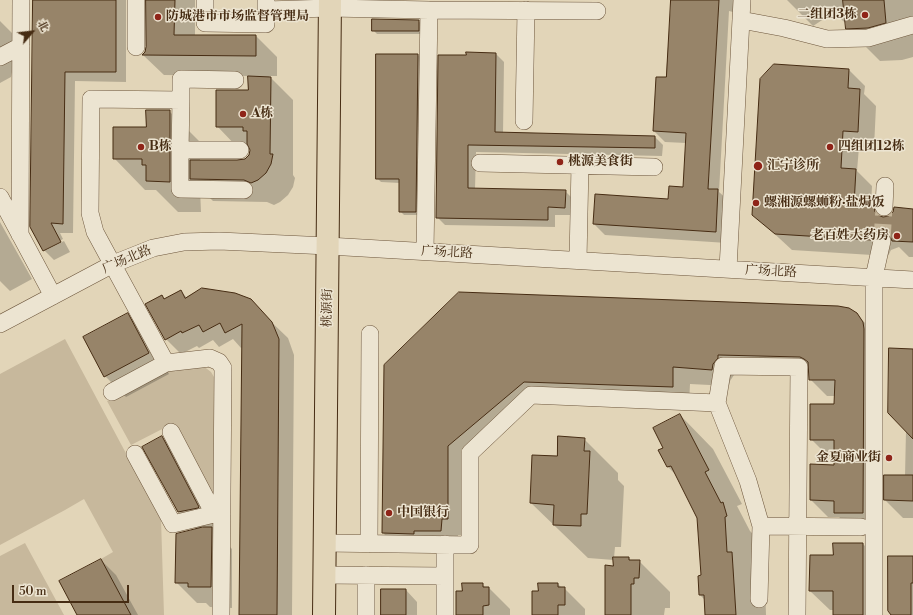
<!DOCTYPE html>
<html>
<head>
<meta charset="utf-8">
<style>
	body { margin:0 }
	#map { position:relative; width:913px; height:615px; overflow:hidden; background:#e2d5b8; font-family:"Libre Bodoni","Noto Serif SC",serif }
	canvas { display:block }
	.north { position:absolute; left:12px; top:12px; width:40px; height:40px; -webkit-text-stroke:3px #ece4d1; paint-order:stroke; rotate:62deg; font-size:11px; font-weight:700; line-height:16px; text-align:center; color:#462c13 }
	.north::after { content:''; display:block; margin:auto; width:14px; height:18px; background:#462c13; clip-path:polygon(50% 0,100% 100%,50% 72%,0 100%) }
	.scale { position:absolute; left:12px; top:585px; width:117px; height:18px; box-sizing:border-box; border:2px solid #462c13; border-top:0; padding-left:5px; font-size:12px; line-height:14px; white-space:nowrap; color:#462c13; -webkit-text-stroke:3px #ece4d1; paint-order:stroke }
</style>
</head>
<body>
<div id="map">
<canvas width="913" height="615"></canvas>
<div class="north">北</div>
<div class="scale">50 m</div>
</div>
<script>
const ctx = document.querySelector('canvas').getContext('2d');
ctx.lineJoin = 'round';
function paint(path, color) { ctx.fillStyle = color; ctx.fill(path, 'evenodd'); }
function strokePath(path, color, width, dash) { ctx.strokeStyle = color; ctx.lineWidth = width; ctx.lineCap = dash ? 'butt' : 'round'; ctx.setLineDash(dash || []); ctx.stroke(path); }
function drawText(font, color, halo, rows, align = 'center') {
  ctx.font = font + ' "Libre Bodoni","Noto Serif SC",serif'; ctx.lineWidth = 3; ctx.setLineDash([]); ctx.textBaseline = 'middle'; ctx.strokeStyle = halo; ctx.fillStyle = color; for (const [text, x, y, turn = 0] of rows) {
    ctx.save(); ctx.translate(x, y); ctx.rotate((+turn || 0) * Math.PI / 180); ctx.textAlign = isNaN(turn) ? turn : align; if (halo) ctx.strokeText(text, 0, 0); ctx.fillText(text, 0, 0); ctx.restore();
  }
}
paint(new Path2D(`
	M65 339 161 519 164 615H131L101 559 113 552 84 499 65 510 0 545V374Z
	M202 365 211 372 214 377V494L207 493 172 424 131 445 107 401 169 368Z
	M25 543 64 615H0V556Z`), '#c7b89c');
paint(new Path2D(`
	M34 0H126V82L75 81 73 233H60L63 239 46 248V250L64 241 70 252 54 260 44 250Z
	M147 0H195V36H256L277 57V76H269L293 100V175L295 178 293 187 288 195 280 202 274 205 267 202 213 201 200 188 201 212H178L156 190H145L114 158 147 128 169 111 200 142V161L237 162 248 157 251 149H239L217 126 249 91V76L164 75 143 55 147 47Z
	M672 0H733V12L729 11 719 192 729 201 727 243 605 235 594 224 669 200 684 188 686 143 665 142 654 131 667 79Z
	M787 0H913V57L902 60 880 61 847 28V24L833 13 813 26Z
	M0 21 14 35 12 72 11 77 0 83Z
	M418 21 422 24V34H377L373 30Z
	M467 53 496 54 504 62 503 134 655 137 663 145 662 156 476 152 475 189 565 191 573 199V215H555V227L445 225 437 217Z
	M418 55 422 59 419 215H404L400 211V183L381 182 377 178Z
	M849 70 865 86 864 94 876 106 874 148 859 147 857 171 872 186 871 207H874L884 218 913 210V257H909L899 247 891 250 888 256 792 250 753 214Z
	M0 222 32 279 10 291 0 281Z
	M181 291 187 298 263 314 288 338 294 355 292 615H240L243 347 241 348 233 339 219 347 213 340 199 348 197 346 181 354 166 339 162 296 165 300Z
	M127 314 148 335 169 374 126 397 105 376Z
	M856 314 874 332 880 530 852 529 839 517H828L811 500 835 466V456H828L811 439 835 405V396H827L810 379V373L734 371V375L730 381 729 386 690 384 689 404 541 398 465 463 464 535H458V548L400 550 383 533 385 365Z
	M913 350V518H903L885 500 905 476 906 430Z
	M680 415 713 449 742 504 737 506 750 531 756 537 765 586 766 615H706L705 600 700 595 702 576 698 518 676 475 668 467 660 450 664 448Z
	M162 437 183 458 219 528 213 530 232 549V608L210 607 206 603H197L176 582 197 530 179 512 143 447Z
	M584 439 618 473V480L624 486 621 547H615L614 558H629L631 561H639L670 592V608H665L664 615H606L614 560 588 558 531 503 558 457Z
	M863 544 883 564 882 615H834V610H830L810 591 834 556Z
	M913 557V615H893Z
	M101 560 116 575 138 615H78Z
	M482 584 486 588H489L510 609V615H457L463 592Z
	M539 584H558L562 588H564L585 609V615H533L539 592Z
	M406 590 417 602V615H382Z`), '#0003');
const building = new Path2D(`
	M33 0H116V72H65L63 224 51 223 61 242 43 251 30 227Z
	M146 0H175L174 35H256V56L142 55 145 52 146 47Z
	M671 0H719L708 189H718L716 232 593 224 595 194 668 199 669 186 683 187 686 133 653 131 656 77H666Z
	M843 0H884L886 23 868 28 846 29Z
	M372 19 419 20V31H372Z
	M466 52 496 53 495 132 655 136V148L468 145V188L566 190 565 208 548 207V220L436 218 438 55H466Z
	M376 54H418L416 212H399V179H376Z
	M774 64 849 69 848 88 860 89 858 132 843 131 841 168 856 169 854 205 874 206 875 212 878 215 883 217 889 216 893 212 894 207 913 209V242L892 241 889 234 884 231H879L875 234 872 240 775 234 752 215 760 79Z
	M248 76 271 77 270 154H273L271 164 266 173 258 180 251 183 244 180 190 179V160H237L245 159 249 155 250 150 247 144V131H243V127H216V90H248Z
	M146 110H170V182L146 181V165H142V159H113V127H146Z
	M202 288 235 293 251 299 272 322 279 339 277 615H239L242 324 225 333 220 323 203 332 199 325 182 333 181 331 165 340 145 304 162 295 164 299 181 290 185 298Z
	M459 292 838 306 849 308 857 313 863 322 864 329 863 513H834V501L810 500V464L834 465V440H810V404H834L835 380H809L808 362 804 359 800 357 718 355V358L713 364 712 370 673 367V387L524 382 448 446V519H442L441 531H414V534L382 533 384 365Z
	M128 313 149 353 104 377 83 337Z
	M889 348 913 349V439L888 413Z
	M680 414 709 470 705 472 721 503 723 502 727 516 725 517 727 552H732L736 615H705L704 595H699L698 576 701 575 697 518 671 466 667 467 658 450 663 448 653 428Z
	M162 436 199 507 198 508 178 512 142 447Z
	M558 436 585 438 584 451H590L587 514H581V526L553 525 554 505 530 503 532 455 557 456Z
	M884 475H913V501L884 500Z
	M203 527H212L211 587H188V583H175L176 534Z
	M833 543H863V615H833V591H809L810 555H833Z
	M888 556H913V583H911V615H891L888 611Z
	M613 557H629V560H640L639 578H634V584H631V615H605V565L613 566Z
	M101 559 131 615H77L59 581Z
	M462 583H483V587H489V605L483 606V615H456V591H462Z
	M538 583H558V587H565V605H558V615H532V591H538Z
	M381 589H406V615H381Z`);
paint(building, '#978469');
strokePath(building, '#462c13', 1);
strokePath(new Path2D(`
	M882 241 884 207`), '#c3b397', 17, [17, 8]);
const minor = new Path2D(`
	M205 0V23L266 24V0
	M266 10 330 8 429 10 425 251
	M429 10 597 11
	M741 20 784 28 827 39 868 38 913 25
	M136 47V0
	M0 57 21 46
	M181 100V79L235 80
	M524 121 526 10
	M180 150V189L244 190
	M480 163 654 167
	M0 197 53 296
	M884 207 885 186
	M20 235 21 0
	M578 260 580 165
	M728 269 742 0
	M0 324 113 264 153 248 184 242 219 241 328 246 913 280
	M166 363 95 232 90 213 91 99 181 100 180 150H240
	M112 392 166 363 210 358 219 362 223 368 221 615
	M171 432 214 514H222
	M135 454 173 524 214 514
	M761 526 861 527
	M325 543 470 545V453L531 395 717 403
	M369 544 370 334
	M324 575 445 576
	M759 599 761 526 748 481 717 403 723 366 799 367 797 615
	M366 615V575
	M445 615V544
	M874 615V277L882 241`);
const major = new Path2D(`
	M324 615 330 0`);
strokePath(minor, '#6d563c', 18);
strokePath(major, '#462c13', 24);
strokePath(minor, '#ece4d1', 17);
strokePath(major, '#e2d5b8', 22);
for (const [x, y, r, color] of [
	[865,15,4,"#8f2418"],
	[158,17,4,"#8f2418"],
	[243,114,4,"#8f2418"],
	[141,147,4,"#8f2418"],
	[830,147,4,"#8f2418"],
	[560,162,4,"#8f2418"],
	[758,166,5,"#8f2418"],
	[756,203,4,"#8f2418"],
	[897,236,4,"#8f2418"],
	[889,458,4,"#8f2418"],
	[389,513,4,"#8f2418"]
]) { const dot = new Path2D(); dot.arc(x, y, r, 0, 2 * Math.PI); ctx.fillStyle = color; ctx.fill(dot); strokePath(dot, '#ece4d1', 1.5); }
drawText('bold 13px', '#462c13', '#ece4d1', [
	["二组团3栋",857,15,"right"],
	["防城港市市场监督管理局",166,17],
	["A栋",251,114],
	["B栋",149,147],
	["四组团12栋",838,147],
	["桃源美食街",568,162],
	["汇宁诊所",767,166],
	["螺湘源螺蛳粉·盐焗饭",764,203],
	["老百姓大药房",889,236,"right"],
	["金夏商业街",881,458,"right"],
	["中国银行",397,513]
], 'left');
drawText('13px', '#462c13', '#ece4d1', [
	["广场北路",447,253,3],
	["广场北路",127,260,-23],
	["广场北路",771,272,3],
	["桃源街",328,308,-89]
]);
</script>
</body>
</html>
